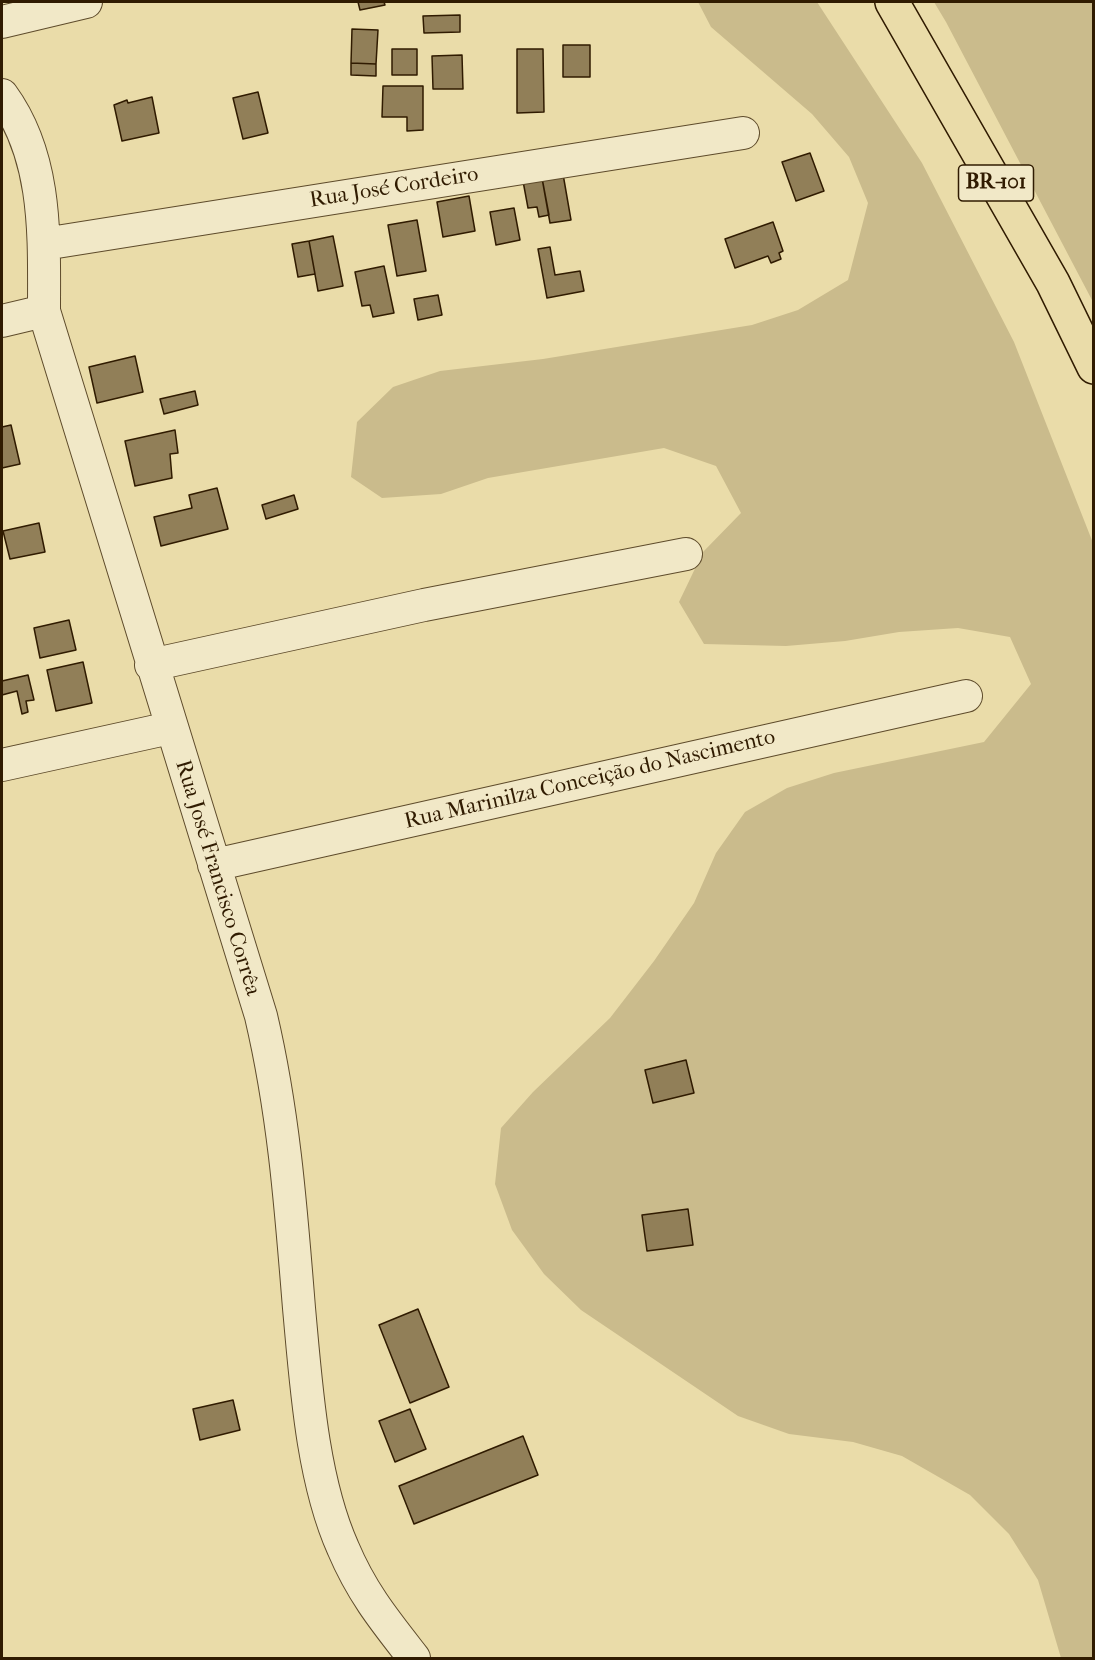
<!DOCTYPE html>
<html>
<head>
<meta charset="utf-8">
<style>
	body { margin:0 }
	#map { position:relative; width:1095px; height:1660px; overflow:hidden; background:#eadca9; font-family:"IM FELL French Canon",serif }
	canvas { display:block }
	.frame { position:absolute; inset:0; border:3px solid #301b01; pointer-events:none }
</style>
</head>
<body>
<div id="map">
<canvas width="1095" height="1660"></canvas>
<div class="frame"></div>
</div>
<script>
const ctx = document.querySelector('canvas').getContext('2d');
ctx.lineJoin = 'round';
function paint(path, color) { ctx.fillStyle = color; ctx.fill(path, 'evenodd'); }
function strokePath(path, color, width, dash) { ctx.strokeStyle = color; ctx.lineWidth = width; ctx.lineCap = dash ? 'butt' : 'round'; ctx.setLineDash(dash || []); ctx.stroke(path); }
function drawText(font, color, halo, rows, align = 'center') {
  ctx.font = font + ' "IM FELL French Canon",serif'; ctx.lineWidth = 5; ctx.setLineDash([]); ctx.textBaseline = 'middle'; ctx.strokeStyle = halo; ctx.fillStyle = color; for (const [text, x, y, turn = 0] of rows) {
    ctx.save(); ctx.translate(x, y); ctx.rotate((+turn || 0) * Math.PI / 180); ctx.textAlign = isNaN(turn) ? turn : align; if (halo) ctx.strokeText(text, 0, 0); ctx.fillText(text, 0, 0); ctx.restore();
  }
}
paint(new Path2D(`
	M698 2H817L922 163 1014 342 1093 543V1658H1061L1038 1580 1009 1534 970 1495 902 1456 853 1442 789 1434 738 1416 581 1310 544 1274 512 1230 495 1184 501 1128 533 1092 610 1018 654 961 694 903 716 853 745 812 787 788 834 773 984 742 1031 684 1010 637 958 628 899 632 845 641 786 646 704 644 679 602 703 552 741 513 716 466 664 448 488 478 441 494 382 498 351 477 357 422 393 387 440 371 543 359 752 325 798 310 848 280 868 203 849 157 812 114 711 27Z
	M934 2H1093V302L946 22Z`), '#cabb8c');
const building = new Path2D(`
	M358 2H384L385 5 360 10Z
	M460 15V32L424 33 423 16Z
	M352 29 378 30 376 64 351 63Z
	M563 45H590V77H563Z
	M392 49H417V75H392Z
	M517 49H543L544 112 517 113Z
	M462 55 463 89H433L432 56Z
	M351 63 376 64V76L351 75Z
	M383 86H423V130L407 131V117H382Z
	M258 92 268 133 243 139 233 98Z
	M152 97 159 133 122 141 114 105 127 100 128 103Z
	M810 153 824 191 796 201 782 162Z
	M563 174 571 220 550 223 542 178Z
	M542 178 549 215 539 217 537 207 528 208 523 181Z
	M469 196 475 231 443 237 437 202Z
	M514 208 520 240 496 245 490 212Z
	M417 220 426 271 397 276 388 225Z
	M773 222 783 251 779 253 781 259 771 263 768 256 735 268 725 239Z
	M333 236 343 286 318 291 309 241Z
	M309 241 315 274 298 277 292 244Z
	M550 247 555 275 580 271 584 291 547 298 538 249Z
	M384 266 394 313 373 317 370 305 362 306 355 272Z
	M438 295 442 315 418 320 414 299Z
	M135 356 143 392 97 403 89 367Z
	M195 391 198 405 164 414 160 399Z
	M11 425 20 464 2 468V427Z
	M175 430 178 453 170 454 172 478 135 486 125 441Z
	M217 488 228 529 161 546 154 517 192 508 189 495Z
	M294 495 298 509 266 519 262 505Z
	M39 523 45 552 10 559 3 531Z
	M69 620 76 650 40 658 34 628Z
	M83 662 92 703 56 711 47 670Z
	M28 675 34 700 26 701 28 712 22 714 17 691 2 695V681Z
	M686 1060 694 1093 653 1103 645 1070Z
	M688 1209 693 1245 647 1251 642 1215Z
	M418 1309 449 1387 410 1403 379 1325Z
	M233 1400 240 1430 200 1440 193 1409Z
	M410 1409 426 1449 395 1462 379 1421Z
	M523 1436 538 1475 414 1524 399 1486Z`);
paint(building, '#917f58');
strokePath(building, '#301b01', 1.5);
const minor = new Path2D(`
	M2 22 86 2
	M2 95C48 158 44 237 44 311L261 1016C284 1114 291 1209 299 1308 306 1384 312 1479 343 1548 362 1593 385 1621 414 1658
	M44 244 743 133
	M2 321 44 311
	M151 665 424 605 686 554
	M2 765 170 728
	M214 865 966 696`);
const highway = new Path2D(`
	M892 2 1053 283 1094 367`);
strokePath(minor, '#5e4b2b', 34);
strokePath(highway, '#301b01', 36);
strokePath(minor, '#f1e8c7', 32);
strokePath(highway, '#eadca9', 33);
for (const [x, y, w] of [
	[996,183,75]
]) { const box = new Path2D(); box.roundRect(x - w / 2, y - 18, w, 36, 4.5); ctx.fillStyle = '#f1e8c7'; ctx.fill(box); strokePath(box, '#301b01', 1.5); }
drawText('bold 21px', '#301b01', null, [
	["BR-101",996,183]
]);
drawText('22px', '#301b01', '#f1e8c7', [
	["Rua José Cordeiro",394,188,-9],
	["Rua Marinilza Conceição do Nascimento",590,780,-13],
	["Rua José Francisco Corrêa",217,878,73]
]);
</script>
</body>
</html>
